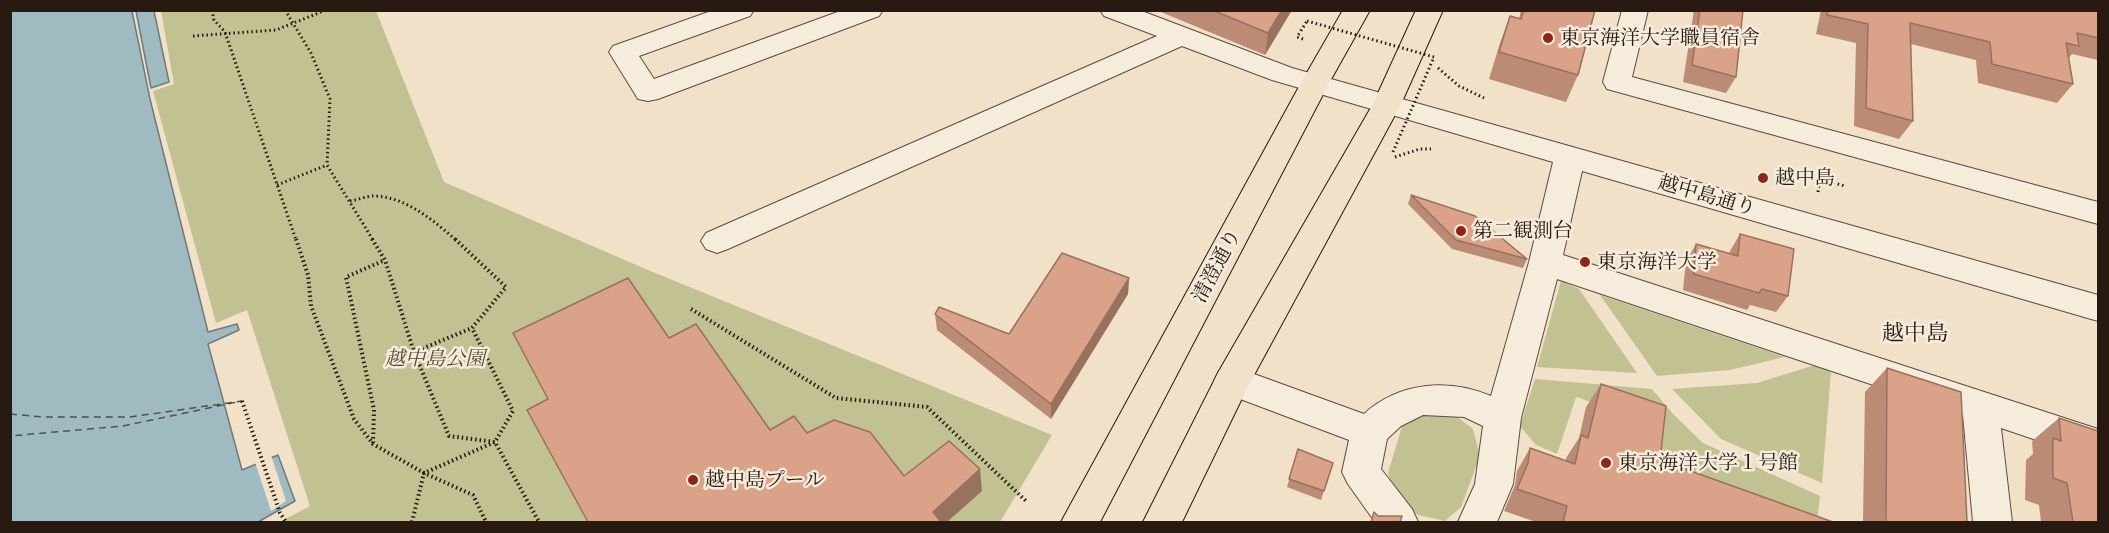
<!DOCTYPE html>
<html>
<head>
<meta charset="utf-8">
<style>
	body { margin:0 }
	#map { position:relative; width:2109px; height:533px; overflow:hidden; background:#f1e1c9; font-family:"Libre Caslon Text",serif }
	canvas { display:block }
	.frame { position:absolute; inset:0; border:12px solid #281911; pointer-events:none }
</style>
</head>
<body>
<div id="map">
<canvas width="2109" height="533"></canvas>
<div class="frame"></div>
</div>
<script>
const ctx = document.querySelector('canvas').getContext('2d');
ctx.lineJoin = 'round';
function paint(path, color) { ctx.fillStyle = color; ctx.fill(path, 'evenodd'); }
function strokePath(path, color, width, dash) { ctx.strokeStyle = color; ctx.lineWidth = width; ctx.lineCap = dash ? 'butt' : 'round'; ctx.setLineDash(dash || []); ctx.stroke(path); }
function drawText(font, color, halo, rows, align = 'center') {
  ctx.font = font + ' "Libre Caslon Text","Noto Serif JP",serif'; ctx.lineWidth = 5; ctx.setLineDash([]); ctx.textBaseline = 'middle'; ctx.strokeStyle = halo; ctx.fillStyle = color; for (const [text, x, y, turn = 0] of rows) {
    ctx.save(); ctx.translate(x, y); ctx.rotate((+turn || 0) * Math.PI / 180); ctx.textAlign = isNaN(turn) ? turn : align; if (halo) ctx.strokeText(text, 0, 0); ctx.fillText(text, 0, 0); ctx.restore();
  }
}
paint(new Path2D(`
	M161 11H376L444 182 648 270 1052 435 1000 522H280L310 506 247 310 216 323 153 91 174 84Z
	M1561 281 1579 289 1637 373 1537 367Z
	M1600 295 1785 357 1730 370 1657 376Z
	M1815 365 1831 372 1822 483 1721 439 1672 389 1757 383Z
	M1535 379 1652 389 1673 414 1703 443 1820 496 1817 522 1658 474 1664 426 1576 397 1557 454 1536 445 1520 426Z
	M1425 412H1451L1473 429 1480 456 1461 507 1445 521 1418 515 1398 501 1388 473 1403 423Z`), '#c1c191');
const water = new Path2D(`
	M10 11H132L150 99 208 332 237 324 239 330 208 344 242 470 278 455 295 501 258 522H11Z
	M136 11H154L169 82 151 88Z`);
paint(water, '#9fbbc1');
strokePath(water, '#6f7a7b', 1.5);
paint(new Path2D(`
	M271 455 286 501 271 511 255 462Z`), '#f1e1c9');
strokePath(new Path2D(`
	M10 414 43 417H130L242 401 123 426 10 436`), '#52524f', 1.5, [7, 5]);
const minor = new Path2D(`
	M714 10H754L750 16 639 56 654 79 843 10H883L879 16 658 99 648 101 638 99 609 52 613 46Z
	M1100 10H1139L1292 68 2098 295V321L1582 171 1563 255 2098 429V461L2001 428 2012 522H1973L1963 415 1557 279 1521 418 1513 484 1497 522H1458L1475 484 1483 426 1464 417 1423 415 1401 426 1387 439 1381 469 1412 509 1418 522H1375L1348 484 1342 472 1349 440 1219 391 1214 381 1219 371 1232 366 1364 414C1399 382 1448 378 1491 396L1529 262 1553 162 1272 80 1182 46 728 249 717 253 706 249 701 241 706 233 1157 36 1104 16Z
	M1622 10H1648L1632 77 2098 202V224L1607 89 1603 82Z`);
const major = new Path2D(`
	M1343 10H1370L1329 83 1100 522H1061L1301 83Z
	M1416 10H1443L1401 104 1247 388 1182 522H1143L1219 371 1373 104Z`);
strokePath(minor, '#5a4b3f', 2);
strokePath(major, '#281911', 2);
strokePath(new Path2D(`
	M212 10 214 20 225 32 296 240
	M285 10 311 53 330 99 327 165 373 240
	M193 36 276 30 326 10
	M1303 39 1297 37 1307 21
	M1438 68 1459 86 1484 98
	M1395 157 1420 149H1431
	M277 185 327 165
	M1818 192 1820 179 1845 186
	M350 201C358 200 366 196 373 196 405 196 434 221 456 240`), '#281911', 3, [1.5, 3]);
strokePath(new Path2D(`
	M296 239 308 275 311 306 354 419 373 444 424 473 495 442 513 411 472 328 506 287 455 239
	M372 239 385 260 414 352 449 436 495 442 539 522
	M691 309 836 398 927 407 1026 501
	M414 352 472 328
	M242 401 280 513 286 522
	M373 443 374 410 346 277 385 260
	M412 522 424 473 473 495 486 522`), '#281911', 4, [1.5, 3]);
paint(minor, '#f6ecdc');
paint(major, '#f1e1c9');
strokePath(new Path2D(`
	M1307 21 1434 57 1393 152`), '#281911', 3, [1.5, 3]);
paint(new Path2D(`
	M1156 10H1292L1265 55Z
	M1521 10H1595L1578 75 1566 102 1489 79 1500 43 1510 16 1519 19Z
	M1694 10H1743L1736 77 1726 93 1683 82Z
	M1821 10H2098V60L2072 54 2069 58 2073 84 2057 103 1978 83 1976 60 1911 44 1913 121 1899 139 1854 126 1856 43 1816 34Z
	M1411 195 1527 259 1523 268 1452 249 1408 204Z
	M1740 234 1788 296 1776 312 1750 305 1747 310 1683 290 1686 261 1696 244 1729 254 1730 251Z
	M1129 278 1128 294 1051 419 937 330 935 314 1009 334Z
	M1887 368 1967 522H1863L1865 392Z
	M1601 384 1660 460 1833 522H1536L1504 511 1515 485 1517 471 1530 448 1566 461V458L1579 438 1586 407Z
	M2059 418 2098 522H2041L2039 505 2025 500 2026 460 2033 454 2032 441Z
	M1298 449 1333 463 1321 500 1287 487Z`), '#bb8b75');
paint(new Path2D(`
	M1282 10H1292L1265 55 1268 33Z
	M1129 278 1128 294 1051 419V404Z
	M980 469 982 491 947 522H934L933 512Z`), '#99715f');
const building = new Path2D(`
	M1212 10H1282L1268 33Z
	M1524 10H1595L1578 75 1499 52 1510 16 1521 19Z
	M1700 10H1743L1736 77 1692 65Z
	M1828 10H2098V38L2077 33 2079 46 2066 43 2073 84 1992 64 1990 42 1910 23 1913 121 1866 108 1868 24 1827 15Z
	M1411 195 1475 216 1527 259 1456 240Z
	M1740 234 1794 249 1788 296 1762 289 1759 293 1694 274 1696 244 1738 256Z
	M1062 253 1129 278 1051 404 935 314 939 307 1009 334Z
	M628 278 669 338 696 324 770 430 794 416 807 433 834 420 870 432 904 476 949 441 980 469 933 512 941 522H588L527 410 548 399 513 333Z
	M1887 368 1961 392 1967 522H1886Z
	M1601 384 1666 406 1660 460 1833 522H1563L1567 506 1517 489 1528 463 1530 448 1575 464 1581 435 1588 438Z
	M2059 418 2098 431V522H2073L2067 483 2053 478V438L2061 441Z
	M1298 449 1333 463 1324 491 1289 479Z
	M1374 512 1378 516H1402L1400 522H1371Z`);
paint(building, '#daa288');
strokePath(building, '#99715f', 1.5);
for (const [x, y, r, color] of [
	[1548,38,6,"#8f2418"],
	[1763,178,6,"#8f2418"],
	[1461,231,6,"#8f2418"],
	[1585,262,6,"#8f2418"],
	[1606,463,6,"#8f2418"],
	[693,480,6,"#8f2418"]
]) { const dot = new Path2D(); dot.arc(x, y, r, 0, 2 * Math.PI); ctx.fillStyle = color; ctx.fill(dot); strokePath(dot, '#f6ecdc', 2); }
drawText('20px', '#281911', '#f6ecdc', [
	["東京海洋大学職員宿舎",1560,38],
	["越中島",1775,178],
	["第二観測台",1473,231],
	["東京海洋大学",1597,262],
	["東京海洋大学１号館",1618,463],
	["越中島プール",705,480]
], 'left');
drawText('20px', '#281911', '#f6ecdc', [
	["越中島通り",1707,196,16],
	["清澄通り",1217,266,-62]
]);
drawText('italic 20px', '#564b37', '#f6ecdc', [
	["越中島公園",435,359]
]);
drawText('22px', '#281911', '#f6ecdc', [
	["越中島",1915,334]
]);
</script>
</body>
</html>
